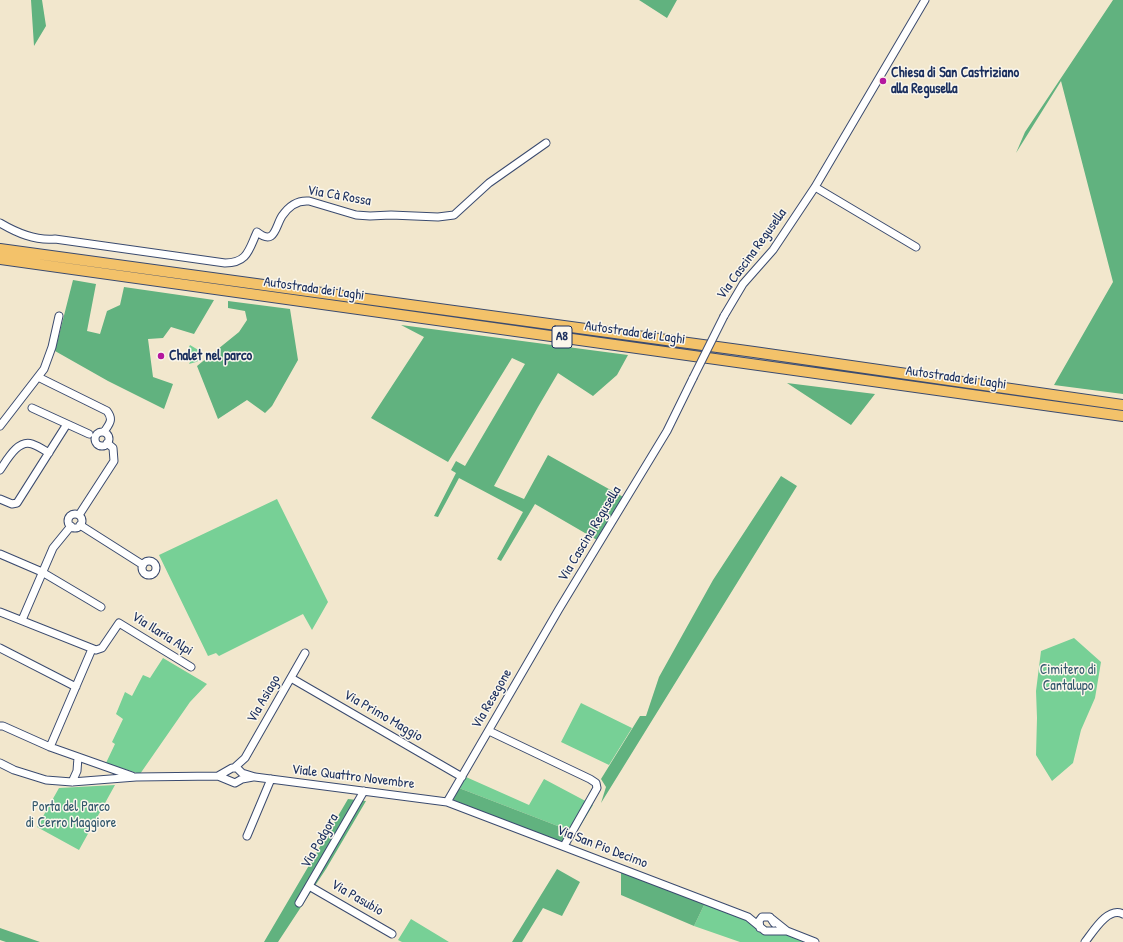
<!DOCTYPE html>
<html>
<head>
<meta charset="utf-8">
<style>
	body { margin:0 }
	canvas { display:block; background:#f2e7cd }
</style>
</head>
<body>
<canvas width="1123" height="942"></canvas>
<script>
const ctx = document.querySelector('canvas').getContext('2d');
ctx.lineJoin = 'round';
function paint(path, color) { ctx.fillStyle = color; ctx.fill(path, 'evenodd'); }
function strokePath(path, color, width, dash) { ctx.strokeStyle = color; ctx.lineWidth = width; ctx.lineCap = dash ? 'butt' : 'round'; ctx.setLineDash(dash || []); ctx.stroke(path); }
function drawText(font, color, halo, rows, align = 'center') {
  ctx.font = font + ' "Patrick Hand",sans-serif'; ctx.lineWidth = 3; ctx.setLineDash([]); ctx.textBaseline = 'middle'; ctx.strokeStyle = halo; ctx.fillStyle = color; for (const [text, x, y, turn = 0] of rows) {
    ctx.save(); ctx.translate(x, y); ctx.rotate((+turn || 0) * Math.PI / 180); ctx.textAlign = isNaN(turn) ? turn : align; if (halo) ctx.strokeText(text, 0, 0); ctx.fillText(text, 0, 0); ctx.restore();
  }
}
paint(new Path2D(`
	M190 345 200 351 202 359 196 362 189 364 192 358 186 353Z
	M277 499 328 602 312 630 303 614 219 656 216 653 208 656 159 555Z
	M1074 638 1101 662 1095 698 1081 730 1073 763 1052 781 1036 755 1037 718 1036 691 1041 651Z
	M163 658 207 684 190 702 140 774 106 763 115 744 112 742 123 719 116 714 125 692 132 696 143 675 150 678Z
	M581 703 632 728 609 765 561 742Z
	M466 777 529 805 544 779 593 805 576 833 459 788Z
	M115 785 79 850 37 827 59 788Z
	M705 903 807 942H740L694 926Z
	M411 919 449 942H402L398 940Z`), '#77d096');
paint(new Path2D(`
	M31 0H42L46 26 34 46Z
	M639 0H677L667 18Z
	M1113 0H1123V394L1054 385 1113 282 1061 81 1016 153 1025 132Z
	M73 280 96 284 87 331 100 334 107 311 120 305 124 287 214 300 194 334 171 327 163 338 148 339 153 377 173 384 164 409 108 381 55 351Z
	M228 301 290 309 298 360 272 406 265 413 247 400 218 419 197 366 239 332 247 320 245 311 228 308Z
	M401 325 628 355 617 375 593 396 558 373 538 407 494 486 524 499 548 455 625 498 597 540 535 504 501 561 497 559 523 512 459 478 438 517 434 516 456 473 451 470 456 461 465 466 525 364 512 358 448 462 371 418 424 337Z
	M787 383 875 394 851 425Z
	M781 476 797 486 601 803 606 787 601 779 640 716H646L659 677 713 580Z
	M459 788 576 833 568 845 453 800Z
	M348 799 366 801 326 869 278 942H264Z
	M557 869 580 882 562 916 543 908 522 942H512Z
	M621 871 705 903 694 926 621 895Z
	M0 928 40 942H6L0 940Z`), '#61b27f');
const minor = new Path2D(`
	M815 187 916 247
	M0 223C17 233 35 241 55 239L225 263C248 263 249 249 257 232 275 246 275 227 282 216 288 207 297 200 309 201L356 215 370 216 391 215 438 217 454 215 489 183 546 143
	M724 316 743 284 773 250 815 187 925 0
	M38 377 107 411C114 420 109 424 104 432
	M32 408 89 434
	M0 426 44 369 52 347 59 316
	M95 439a7 7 0 1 1 14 0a7 7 0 1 1-14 0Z
	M0 470C7 460 18 439 32 444 38 446 44 450 49 453
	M0 499 12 504 17 503 67 424
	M68 521a7 7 0 1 1 14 0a7 7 0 1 1-14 0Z
	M79 515 114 461 113 448 107 443
	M80 525 143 565
	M0 554 42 572 101 607
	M142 568a7 7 0 1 1 14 0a7 7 0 1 1-14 0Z
	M0 612 96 650 102 648 119 623 191 667
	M22 620 53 548 71 526
	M0 648 76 687
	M291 678 462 777
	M0 726H3L50 747 132 776
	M489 731 590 779 596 783 597 788 564 846
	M50 747 92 649
	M0 763 14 770 46 780 72 782 136 777 218 776 235 783 242 779 253 777
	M234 768 245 758 305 653
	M218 776 232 768H237L242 773 255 777 447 802 748 917 765 931H787
	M72 782 77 771 78 757
	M447 802 559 609 667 431 693 378
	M247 836 271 779
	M309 886 392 934
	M299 903 364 791
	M772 919 787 931 815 942
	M760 928 759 921 762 917H770L774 923
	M1085 942C1093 932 1108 906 1123 914`);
const highway = new Path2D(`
	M0 249 754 352 1123 405
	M0 259 1123 416`);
strokePath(minor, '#3b4b6f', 9);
strokePath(highway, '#3b4b6f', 12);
strokePath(minor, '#fff', 7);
strokePath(highway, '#f3c26a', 10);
const minorBridge = new Path2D(`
	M693 378 724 316`);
strokePath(minorBridge, '#3b4b6f', 9, []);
strokePath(minorBridge, '#fff', 7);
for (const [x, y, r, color] of [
	[883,81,4,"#b5179e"],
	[161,356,4,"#b5179e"]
]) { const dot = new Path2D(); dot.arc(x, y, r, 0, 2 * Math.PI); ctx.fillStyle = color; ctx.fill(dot); strokePath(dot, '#fbf7ec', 1.5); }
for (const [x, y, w] of [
	[562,337,20]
]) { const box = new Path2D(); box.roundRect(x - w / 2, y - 11, w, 22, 3); ctx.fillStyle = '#fbf7ec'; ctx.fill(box); strokePath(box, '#1b2f5e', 1); }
drawText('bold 13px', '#1b2f5e', null, [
	["A8",562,337]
]);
drawText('bold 14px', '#1b2f5e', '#fbf7ec', [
	["Chiesa di San Castriziano",891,73],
	["alla Regusella",891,89],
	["Chalet nel parco",169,356]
], 'left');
drawText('14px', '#1b2f5e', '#fbf7ec', [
	["Via Cà Rossa",339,196,10],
	["Via Cascina Regusella",752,254,-54],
	["Autostrada dei Laghi",314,289,8],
	["Autostrada dei Laghi",635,333,8],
	["Autostrada dei Laghi",956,378,8],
	["Via Cascina Regusella",590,534,-59],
	["Via Ilaria Alpi",162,634,32],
	["Via Asiago",264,699,-60],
	["Via Resegone",492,699,-60],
	["Via Primo Maggio",383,716,30],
	["Viale Quattro Novembre",353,777,7],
	["Via Podgora",320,841,-60],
	["Via San Pio Decimo",602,847,21],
	["Via Pasubio",357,898,30]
]);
drawText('14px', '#32576c', '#fbf7ec', [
	["Cimitero di",1068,670],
	["Cantalupo",1068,686],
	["Porta del Parco",71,807],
	["di Cerro Maggiore",71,823]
]);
</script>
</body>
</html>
